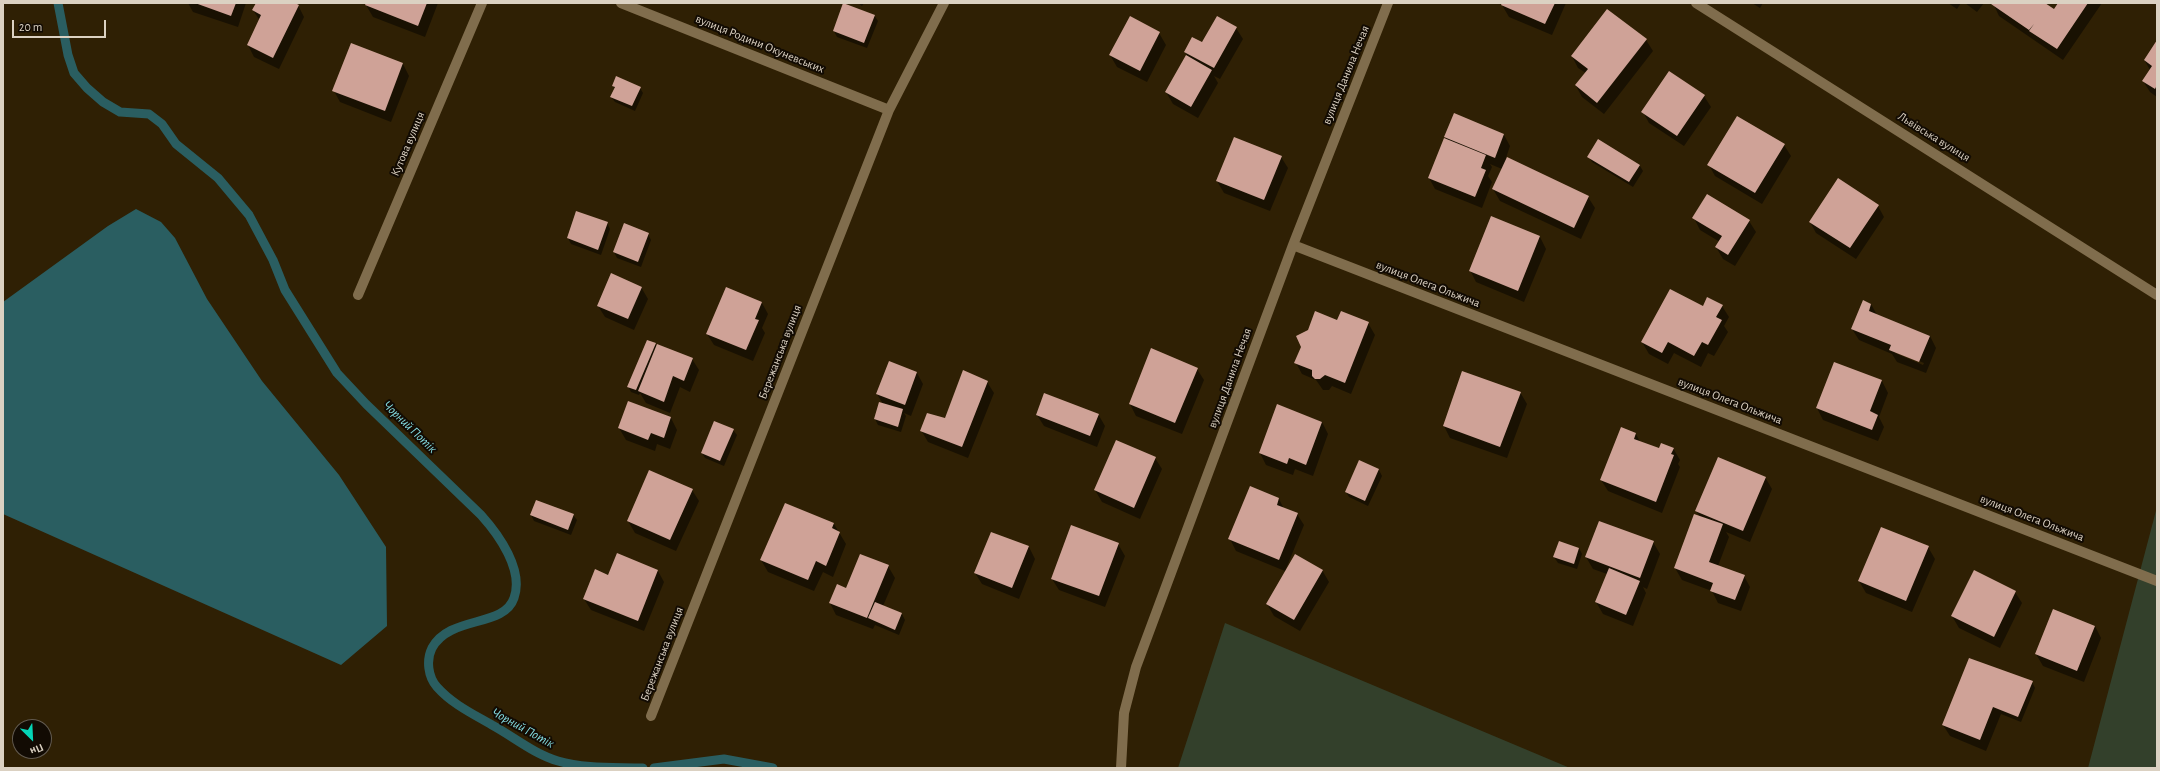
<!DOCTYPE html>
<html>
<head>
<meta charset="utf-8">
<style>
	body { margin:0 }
	#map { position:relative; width:2160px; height:771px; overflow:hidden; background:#2f2004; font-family:"Alegreya Sans",sans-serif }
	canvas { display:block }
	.frame { position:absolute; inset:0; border:4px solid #dbd1c2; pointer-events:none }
	.north { position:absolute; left:12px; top:719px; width:40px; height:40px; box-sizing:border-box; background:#120b03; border:1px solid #625a4f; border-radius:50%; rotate:156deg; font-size:11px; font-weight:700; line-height:16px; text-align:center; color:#dbd1c2 }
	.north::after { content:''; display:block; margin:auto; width:14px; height:18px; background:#05d5b6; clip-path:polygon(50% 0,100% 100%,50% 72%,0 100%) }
	.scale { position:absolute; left:12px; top:20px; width:94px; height:18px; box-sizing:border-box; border:2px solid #dbd1c2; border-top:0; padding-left:5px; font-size:12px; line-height:14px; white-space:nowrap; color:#dbd1c2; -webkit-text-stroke:3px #120b03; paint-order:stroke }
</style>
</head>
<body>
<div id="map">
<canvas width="2160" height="771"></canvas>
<div class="frame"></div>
<div class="north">Пн</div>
<div class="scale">20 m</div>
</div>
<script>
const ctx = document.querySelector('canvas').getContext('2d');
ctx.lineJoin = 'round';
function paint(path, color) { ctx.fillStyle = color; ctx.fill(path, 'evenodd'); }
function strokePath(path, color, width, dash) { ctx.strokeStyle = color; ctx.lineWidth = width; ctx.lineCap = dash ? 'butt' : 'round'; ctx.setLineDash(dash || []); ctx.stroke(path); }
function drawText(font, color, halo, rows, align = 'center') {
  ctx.font = font + ' "Alegreya Sans",sans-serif'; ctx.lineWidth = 4; ctx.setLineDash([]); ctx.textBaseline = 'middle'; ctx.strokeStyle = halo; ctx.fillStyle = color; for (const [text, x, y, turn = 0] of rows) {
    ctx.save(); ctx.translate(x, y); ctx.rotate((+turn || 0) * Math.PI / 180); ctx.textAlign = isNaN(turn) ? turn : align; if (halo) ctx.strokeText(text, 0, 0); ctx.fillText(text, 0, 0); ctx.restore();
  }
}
paint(new Path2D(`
	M2157 507V768H2088Z
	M1225 623 1570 768H1178Z`), '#33402b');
paint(new Path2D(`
	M136 209 161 222 175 238 207 299 262 381 339 475 386 547 387 626 341 665 3 514V302L108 226Z`), '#2a5e61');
paint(new Path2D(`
	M188 3H246L238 27 193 12Z
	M257 3H293L298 5 304 17 279 69 254 57 248 45 260 21 253 10Z
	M367 3H438L425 37 373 17 366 5Z
	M858 3H864L862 6Z
	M1503 3H1566L1552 35 1509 17 1502 5Z
	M1752 3H1763L1760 8Z
	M1948 3H1961L1957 9Z
	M1965 3H1984L1977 12Z
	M1993 3H2043L2054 11 2060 3H2102L2063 60 1999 16Z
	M874 15 878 21 867 48 837 37 834 31Z
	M1130 18 1159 33 1166 45 1147 82 1117 67 1110 55Z
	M1236 28 1243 39 1220 79 1214 76 1218 83 1198 118 1173 104 1166 92 1187 56 1185 52Z
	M1646 40 1653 51 1604 114 1582 97 1576 86 1586 73 1578 68 1572 56Z
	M2157 42V97L2150 92 2143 81 2150 70 2145 61Z
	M351 44 403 64 409 76 391 122 340 102 334 91Z
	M613 86 640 88 643 93 635 111 615 102 611 97 615 89Z
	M1704 96 1711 107 1684 146 1649 123 1643 112Z
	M1504 135 1510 146 1506 158 1588 197 1595 208 1581 239 1500 201 1493 189 1502 169 1490 164 1492 167 1488 176 1492 182 1482 208 1435 189 1429 178 1447 140 1445 137Z
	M1599 141 1640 166 1643 171 1633 187 1592 162 1589 157Z
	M1784 145 1791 156 1762 204 1715 176 1709 165Z
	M1281 157 1288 168 1270 211 1224 193 1217 181Z
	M1878 206 1884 217 1856 259 1816 233 1810 222Z
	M577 212 607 223 610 229 601 255 571 244 568 238Z
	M1492 217 1540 237 1546 249 1524 302 1476 282 1470 270Z
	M1694 218 1749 221 1756 232 1735 266 1723 259 1716 247 1720 242 1700 230Z
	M648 234 651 240 641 267 617 258 614 252Z
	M641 287 648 299 634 330 605 317 598 306Z
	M762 303 768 314 762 328 765 333 753 361 714 345 707 334Z
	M1871 304 1877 315 1930 336 1936 348 1926 373 1897 362 1892 354 1859 340 1852 329ZM1895 351 1924 363 1923 365 1895 353Z
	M1722 306 1729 317 1724 326 1728 332 1714 356 1708 353 1701 367 1674 353 1668 364 1649 354 1642 342 1703 307Z
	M1338 321 1368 323 1375 335 1351 394 1332 386 1329 390H1323L1316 380 1302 374 1296 363Z
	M655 344 657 347 692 359 699 370 690 392 680 387 670 413 646 403 640 393 639 395 631 392 628 386Z
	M1197 369 1204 380 1182 434 1136 416 1130 404Z
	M917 373 923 384 911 416 904 413 906 416 901 432 878 425 875 419 883 404 877 394Z
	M1882 381 1888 393 1879 417 1884 427 1878 441 1823 420 1817 408Z
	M987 382 994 393 968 458 928 442 921 430 946 419Z
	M1520 392 1527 404 1507 458 1450 438 1444 426Z
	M629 403 671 418 677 430 670 449 657 444 655 451 626 440 619 428Z
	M1278 406 1322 422 1328 434 1313 476 1295 469 1293 475 1266 465 1260 453Z
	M1098 414 1105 426 1097 447 1044 426 1037 415Z
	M733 430 737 435 724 466 705 458 702 453Z
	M1636 434 1640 442 1660 450 1673 448 1680 460 1678 464 1680 467 1662 513 1608 491 1601 480Z
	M1155 458 1162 469 1140 519 1102 502 1095 490Z
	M1360 462 1379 470 1382 476 1368 506 1349 497 1346 492Z
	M1765 477 1772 489 1750 542 1726 532 1729 537 1718 566 1744 576 1750 587 1741 611 1718 603 1712 591 1682 580 1675 568 1700 517 1696 511Z
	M1250 488 1279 499 1284 509 1297 514 1304 525 1285 571 1236 551 1230 539Z
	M692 490 699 501 676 551 635 533 628 521Z
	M786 504 834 524 846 544 833 577 823 572 814 591 768 572 761 560Z
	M531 515H573L577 520 571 535 534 521Z
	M992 533 1029 547 1035 559 1019 599 982 584 975 573Z
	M1653 542 1660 554 1647 589 1643 587 1646 593 1633 626 1603 614 1596 602 1607 574 1593 569 1586 557Z
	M1118 544 1125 556 1105 607 1059 590 1052 579Z
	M1928 547 1935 559 1912 612 1866 593 1859 581Z
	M1579 548 1582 554 1577 569 1558 563 1554 557Z
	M888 566 895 578 883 606 902 614 905 620 899 635 875 625 873 629 836 615 830 603 846 590Z
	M1322 570 1329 582 1300 631 1274 616 1267 604Z
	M658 571 664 582 644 631 591 610 584 599 609 576Z
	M2015 592 2022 603 2000 648 1959 628 1952 616Z
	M2095 626 2101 638 2084 682 2043 666 2036 654Z
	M2032 682 2035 688 2021 722 2001 714 1986 751 1950 736 1943 725Z`), '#0007');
strokePath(new Path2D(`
	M58 3 68 55 74 73 87 88 103 102 120 112 149 114 162 124 176 144 218 178 249 215 273 260 285 290 337 373 366 404 481 515C499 535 524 570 514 598 504 628 450 615 432 648 426 660 428 677 437 687 452 704 473 714 492 725 514 737 534 754 558 761 585 769 615 767 643 768
	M654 768 724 759 773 768`), '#2a5e61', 9);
paint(new Path2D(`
	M195 3H236L231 16Z
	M256 3H295L299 5 273 58 247 45 261 15 252 10Z
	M366 3H427L418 26 365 5Z
	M843 3 875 15 864 43 833 31Z
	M1502 3H1555L1545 24 1501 5Z
	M1992 3H2045L2054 9 2058 3H2088L2057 49 2029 31 2034 24 2029 30 1991 4Z
	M1607 9 1647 39 1597 103 1575 85 1588 69 1571 56Z
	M1130 16 1160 32 1140 71 1109 55Z
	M1217 16 1237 27 1214 68 1184 52 1192 37 1202 42Z
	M2157 40V85L2155 89 2142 81 2152 66 2144 60Z
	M351 43 403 63 385 111 332 91Z
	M1186 55 1212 70 1191 107 1165 92Z
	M1669 71 1705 95 1677 136 1641 112Z
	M616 76 641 87 632 106 610 97 615 87 612 86Z
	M1454 113 1504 134 1495 158 1444 137Z
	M1737 116 1785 144 1755 193 1707 165Z
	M1234 137 1282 156 1264 200 1216 181Z
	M1444 138 1486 155 1481 168 1486 170 1475 197 1428 178Z
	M1598 139 1640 165 1629 182 1587 157Z
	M1507 157 1589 196 1574 228 1492 189Z
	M1838 178 1879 205 1850 248 1809 222Z
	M1707 194 1750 220 1728 255 1715 247 1722 236 1692 218Z
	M576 211 608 222 598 250 567 238Z
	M1491 216 1540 236 1518 291 1469 271Z
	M624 223 649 233 638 262 613 252Z
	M611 273 642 287 628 319 597 306Z
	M726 287 762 302 755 319 759 320 746 350 706 334Z
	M1670 289 1703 306 1707 297 1723 305 1716 317 1722 320 1708 345 1702 342 1694 356 1668 342 1662 353 1641 342Z
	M1863 300 1871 304 1869 311 1930 336 1919 362 1889 350 1891 345 1851 329Z
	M1315 311 1337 320 1341 311 1369 322 1345 383 1325 375 1320 379H1315L1312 376V370L1294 363 1301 347 1296 336 1308 330Z
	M647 340 656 343 636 390 627 387Z
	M657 344 693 358 684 381 673 376 664 402 638 391Z
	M1151 348 1198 368 1175 423 1129 404Z
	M889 361 917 372 905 405 876 394Z
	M1834 362 1882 380 1870 411 1878 415 1872 430 1816 408Z
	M963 370 988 381 962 447 920 431 927 413 945 418Z
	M1462 371 1521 392 1500 447 1443 426Z
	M1044 393 1099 414 1090 436 1036 415Z
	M628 401 671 417 664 438 651 433 648 440 618 428Z
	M879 402 903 409 898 427 874 419Z
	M1277 404 1322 422 1306 465 1289 458 1287 464 1259 453Z
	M714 421 734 429 720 461 701 453Z
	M1621 427 1636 433 1634 439 1659 448 1661 443 1674 448 1671 454 1674 455 1656 502 1600 480Z
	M1116 440 1156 457 1134 508 1094 490Z
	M1718 457 1766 477 1743 531 1695 511Z
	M1359 460 1379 469 1365 501 1345 492Z
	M649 470 693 489 670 540 627 521Z
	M1250 486 1279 498 1277 505 1298 513 1279 560 1228 539Z
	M536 500 574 514 568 530 530 515Z
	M785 503 834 523 832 528 840 532 826 566 816 561 808 580 760 560Z
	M1694 514 1723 524 1709 562 1745 575 1735 600 1710 591 1713 583 1674 568Z
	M1599 521 1654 541 1640 578 1585 557Z
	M1071 525 1119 543 1099 596 1051 579Z
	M1881 527 1929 546 1906 601 1858 581Z
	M991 532 1029 546 1012 588 974 573Z
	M1559 541 1579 548 1574 564 1553 557Z
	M617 553 658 570 638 621 583 599 595 569 608 575Z
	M860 554 889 565 867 618 829 603 837 584 846 588Z
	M1295 554 1323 570 1294 620 1266 604Z
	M1609 568 1640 581 1626 615 1595 602Z
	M1974 570 2016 591 1994 637 1951 616Z
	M875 602 902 613 895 630 868 618Z
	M2053 609 2095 626 2077 671 2035 654Z
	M1969 658 2033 681 2018 717 1993 707 1980 740 1942 725Z`), '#cfa297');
strokePath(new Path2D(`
	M621 3 889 110
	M1696 3 2157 295
	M1293 245 2157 581
	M358 295 482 3
	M651 716 889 110 944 3
	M1121 768 1124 713 1136 667 1293 245 1388 3`), '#806d4d', 10);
drawText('12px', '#dbd1c2', '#120b03', [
	["вулиця Родини Окуневських",760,44,22],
	["вулиця Данила Нечая",1346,75,-68],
	["Львівська вулиця",1934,137,32],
	["Кутова вулиця",408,144,-67],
	["вулиця Олега Ольжича",1428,284,21],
	["Бережанська вулиця",780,352,-69],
	["вулиця Данила Нечая",1230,378,-70],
	["вулиця Олега Ольжича",1730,401,21],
	["вулиця Олега Ольжича",2032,518,21],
	["Бережанська вулиця",662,654,-69]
]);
drawText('italic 13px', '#85dee3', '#120b03', [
	["Чорний Потік",410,427,44],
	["Чорний Потік",523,728,29]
]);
</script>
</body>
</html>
